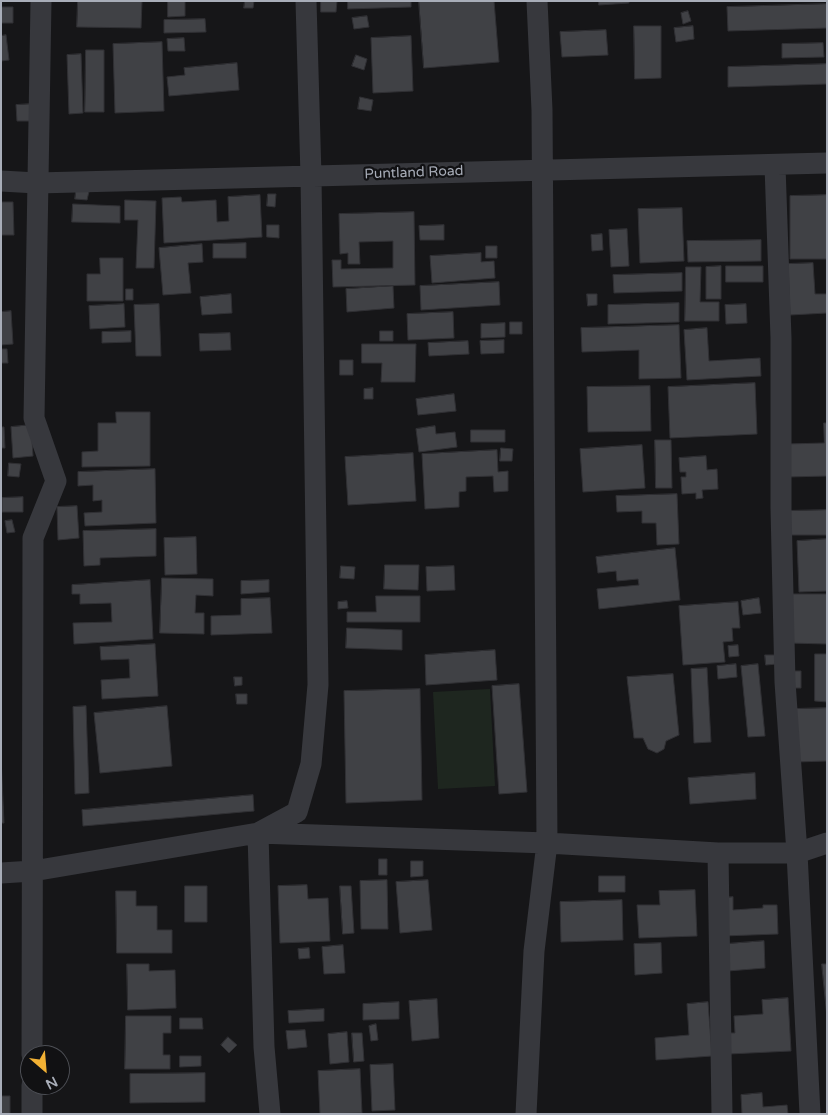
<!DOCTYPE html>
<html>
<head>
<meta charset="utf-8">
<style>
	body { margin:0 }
	#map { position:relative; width:828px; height:1115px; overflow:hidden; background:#161618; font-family:"Varela Round",sans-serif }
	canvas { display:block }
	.frame { position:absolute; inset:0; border:2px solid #a8adb8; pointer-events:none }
	.north { position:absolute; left:20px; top:1045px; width:50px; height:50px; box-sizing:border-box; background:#111113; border:1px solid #4d4f55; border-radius:50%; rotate:153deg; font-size:14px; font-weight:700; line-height:20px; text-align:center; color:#a8adb8 }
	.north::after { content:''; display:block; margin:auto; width:18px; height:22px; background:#f2b134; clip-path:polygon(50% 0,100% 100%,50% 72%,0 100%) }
</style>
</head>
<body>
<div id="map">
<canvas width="828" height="1115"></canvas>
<div class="frame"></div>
<div class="north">N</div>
</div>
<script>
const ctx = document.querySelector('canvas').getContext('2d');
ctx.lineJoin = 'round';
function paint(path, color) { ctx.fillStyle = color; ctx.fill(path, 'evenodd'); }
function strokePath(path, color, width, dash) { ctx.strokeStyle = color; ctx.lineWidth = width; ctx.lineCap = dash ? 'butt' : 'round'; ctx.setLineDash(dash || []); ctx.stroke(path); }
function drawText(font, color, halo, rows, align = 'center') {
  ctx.font = font + ' "Varela Round",sans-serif'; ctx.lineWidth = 4.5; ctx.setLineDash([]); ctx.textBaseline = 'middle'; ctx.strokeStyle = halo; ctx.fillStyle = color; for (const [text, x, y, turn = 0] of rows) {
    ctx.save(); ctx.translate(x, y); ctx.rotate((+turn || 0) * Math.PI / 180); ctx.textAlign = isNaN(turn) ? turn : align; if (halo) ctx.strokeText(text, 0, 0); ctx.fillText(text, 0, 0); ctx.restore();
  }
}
paint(new Path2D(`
	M490 689 495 786 438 789 433 692Z`), '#1e261f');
const building = new Path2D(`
	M78 1H142L141 28 77 27Z
	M168 1H185V16L168 17Z
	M245 1H254L253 8H244Z
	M321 1H337L336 12H321Z
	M348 1H411V7L348 9Z
	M419 1H494L499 62 424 68Z
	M599 1H629V3L599 5Z
	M827 4V28L728 31 727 7Z
	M1 7H13V23H1Z
	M688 11 691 21 683 24 681 13Z
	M367 16 369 27 354 29 352 18Z
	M205 19 206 32 164 33V20Z
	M634 26H661V78L635 79Z
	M693 26 694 39 676 42 674 28Z
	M606 30 608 55 562 57 560 32Z
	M6 35 9 60 1 61V36Z
	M411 36 413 91 373 93 371 38Z
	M184 38 185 51H168L167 39Z
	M162 42 164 111 115 113 113 44Z
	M823 43 824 57 782 58V44Z
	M86 50H104V112H85Z
	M81 54 83 113 69 114 67 55Z
	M356 55 367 59 364 70 352 66Z
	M237 63 239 90 169 96 167 77 185 75 184 68Z
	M827 64V84L728 87V67Z
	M360 97 373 100 371 111 358 109Z
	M31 104V121H17L16 105Z
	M77 185 90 187 87 200 75 199Z
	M268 194H276L275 207 267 206Z
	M260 195 262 237 164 243 162 198 181 197 182 202 216 200 217 222 229 221 228 197Z
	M827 195V259H790V196Z
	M125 200 156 201 154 268H136L138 220H125Z
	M1 202H13L14 235H1Z
	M73 204 120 206V223L72 222Z
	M682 208 684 261 640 263 638 209Z
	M414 212 415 285 333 287 332 260H341V269L393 268V241L359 242 360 264H348V253L340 254 339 214Z
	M267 225H279V238L267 237Z
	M444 225V240H420L419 226Z
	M627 229 629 266 611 267 609 230Z
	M602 234 603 250 592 251 591 235Z
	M761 240V261L688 262 687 241Z
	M246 243V258H213V244Z
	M202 244 203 262 188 263 191 293 163 295 159 248Z
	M486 246H497V258H486Z
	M481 253V262L494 261 495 278 432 283 430 256Z
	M100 258H123V301H87V274H100Z
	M813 263 815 294H827V313L790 315 788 264Z
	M721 266V299H706V267Z
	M726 266H763V282H726Z
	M686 267H701L700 302H719V321H685Z
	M682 273V291L614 293 613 275Z
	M499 282 500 305 421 310 420 286Z
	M393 286 394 308 347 312 346 289Z
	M126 289H133V300H126Z
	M231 294 232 313 202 315 200 297Z
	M587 294H597V305L588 306Z
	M679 303V322L608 324V305Z
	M124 304 125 327 90 329 89 306Z
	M159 304 161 356H136L134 305Z
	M746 304 747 323 726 324 725 305Z
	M11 311 13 344 1 345V312Z
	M453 312 454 338 408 340 407 314Z
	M510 322H522V334H510Z
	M505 323V337L481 338V324Z
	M679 325 681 378 639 379V350L582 352 581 328Z
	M707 328 709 361 760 358 761 376 687 380 684 330Z
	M131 331V342L102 343V332Z
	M380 331H393V341H380Z
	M230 333 231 350 200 351 199 334Z
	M504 340V353L481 354 480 341Z
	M468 341 469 354 429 356 428 343Z
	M362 344H416L415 382H381L382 363H362Z
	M1 349H7L8 363H1Z
	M340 360H353V375H340Z
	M755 383 757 434 670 438 668 387Z
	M650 386 651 431 588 432 587 387Z
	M373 388V399H364V389Z
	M454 394 456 411 418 415 416 399Z
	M116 412H150V466L82 467V452L98 451V423H116Z
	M824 423H827V476L787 477V444L824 443Z
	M31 425 33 456 13 458 11 427Z
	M435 426 436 434 455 432 457 447 419 452 416 429Z
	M1 427H4L5 448H1Z
	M471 430H505V442H471Z
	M655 440H671L672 488H656Z
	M642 445 645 488 583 492 580 449Z
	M501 448 513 449 512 461H500Z
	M497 450 498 472 508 471V491L494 492 493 476 466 477V491L459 492V507L425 509 422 454Z
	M413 453 416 501 348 505 345 457Z
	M706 456 707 470 717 469 718 489 702 490 703 498 696 499V493L682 494 681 477H686V472H680L679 458Z
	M9 463 21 464 19 477 8 476Z
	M155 469 156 523 85 526 84 513 102 512V500L93 501V485L78 486V472Z
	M677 494 679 544 657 545 656 523H642V511L617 512 616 496Z
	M23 497V512H2V498Z
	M77 506 79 538 58 540 57 507Z
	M827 510V535H786L785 511Z
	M12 520 15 532 7 533 5 521Z
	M156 529V556L100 558V565L84 566 83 531Z
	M196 537 197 574 165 575 164 538Z
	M827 539V591L799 592 797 541Z
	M675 548 680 600 599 609 597 589 639 585 638 579 617 581 616 571 598 573 596 557Z
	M385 565H419L418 590 384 589Z
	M341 566 355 567 354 579 340 578Z
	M454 566 455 590 427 591 426 567Z
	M162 578 213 579V596L196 595 195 613H204V634L160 633Z
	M150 580 153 639 74 644 73 623 112 622 111 603 80 604V594H72V585Z
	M269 580V592L241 594V581Z
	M789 594H827V644L788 643Z
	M376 596H420V622H347V612H376Z
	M270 598 272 633 211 635V616L241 615V599Z
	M759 598 761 613 743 615 741 601Z
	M347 601 348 608 338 609V602Z
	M738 602 740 628H732L733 641 723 642 725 662 683 665 679 606Z
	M347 628 402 630V650L346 648Z
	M155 644 158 696 102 699 101 680 130 678 129 659 101 660 100 647Z
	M738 645 739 656 729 657 728 646Z
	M495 650 497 680 426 685 425 655Z
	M815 654H827V702L815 701Z
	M765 655H776L777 664 766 665Z
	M736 664 737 677 718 679 717 666Z
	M758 664 765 736 748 737 741 666Z
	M707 668 711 742 694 743 691 669Z
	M791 671H801V688H791Z
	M673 674 679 735 666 741 664 749 657 753 648 749 643 738H634L627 677Z
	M234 677H242V685L235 686Z
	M519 684 527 792 499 794 492 686Z
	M420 689 422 800 346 803 344 691Z
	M236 694H247V704H237Z
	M86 706 89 793 75 794 73 707Z
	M167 706 172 766 100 773 94 713Z
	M827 708V761L796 762 794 709Z
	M1 757 4 823H1Z
	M755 773 756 799 690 804 688 778Z
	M253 795 254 811 83 826 82 810Z
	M379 859H387V875H379Z
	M411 861H423V876L411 877Z
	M599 876H625V892H599Z
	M387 880 388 929H361L360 881Z
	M428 880 432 930 400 933 396 882Z
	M307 885 308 899 328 898 330 941 280 943 278 886Z
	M185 886H207V922H185Z
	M340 886H351L354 933 343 934Z
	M695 890 697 936 639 938 637 905H660L659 891Z
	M116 891H136V906H157V930H172V953H117Z
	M733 897V910L763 908V905H777L778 934 723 936 721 898Z
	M622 900 623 940 561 942 560 902Z
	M764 941 765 968 728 971 726 944Z
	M661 943 662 973 635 975 634 944Z
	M343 945 345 973 324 974 322 947Z
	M309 948 310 958 299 959 298 949Z
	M127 964H149V971L175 970 176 1008 128 1010Z
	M822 964H827V1017Z
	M788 998 791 1051 729 1054 728 1033H735L734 1016 763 1014 762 1000Z
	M437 999 439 1038 412 1041 409 1001Z
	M399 1002V1019L363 1020V1004Z
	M708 1002 712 1056 656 1060 655 1038 689 1035 687 1004Z
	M324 1009V1021L289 1023 288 1011Z
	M126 1016H171V1033H163V1055H170V1069H125Z
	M180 1018H202L203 1029H180Z
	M376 1024 378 1040 371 1041 369 1026Z
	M305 1030 307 1047 288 1049 286 1031Z
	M347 1032 349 1062 330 1064 328 1034Z
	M352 1033H362L364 1061 354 1062Z
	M228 1037 237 1045 229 1053 221 1045Z
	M180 1056H201V1066L180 1067Z
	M393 1064 395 1110 372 1111 370 1065Z
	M360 1069 362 1113 320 1114 318 1071Z
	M205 1073V1102L130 1103V1074Z
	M762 1093 763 1107 787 1105 788 1114H742L741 1095Z
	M1 1096H10V1114H1Z`);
paint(building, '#404145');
strokePath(building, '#303034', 1);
strokePath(new Path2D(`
	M775 166 781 338V508L785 682 797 853 810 1114
	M1 181 37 183 827 163
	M718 853 722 1114
	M1 873 33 871 258 833 547 843 718 853H797L827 843
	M32 1055 33 538 56 481 34 418 41 1
	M32 1114V1085
	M270 1114 264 1047 258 833 297 812 311 764 318 685 311 176 306 1
	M526 1114 534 951 547 843 542 110 537 1`), '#37383d', 21);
drawText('14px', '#a8adb8', '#111113', [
	["Puntland Road",414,173,-2]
]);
</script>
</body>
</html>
